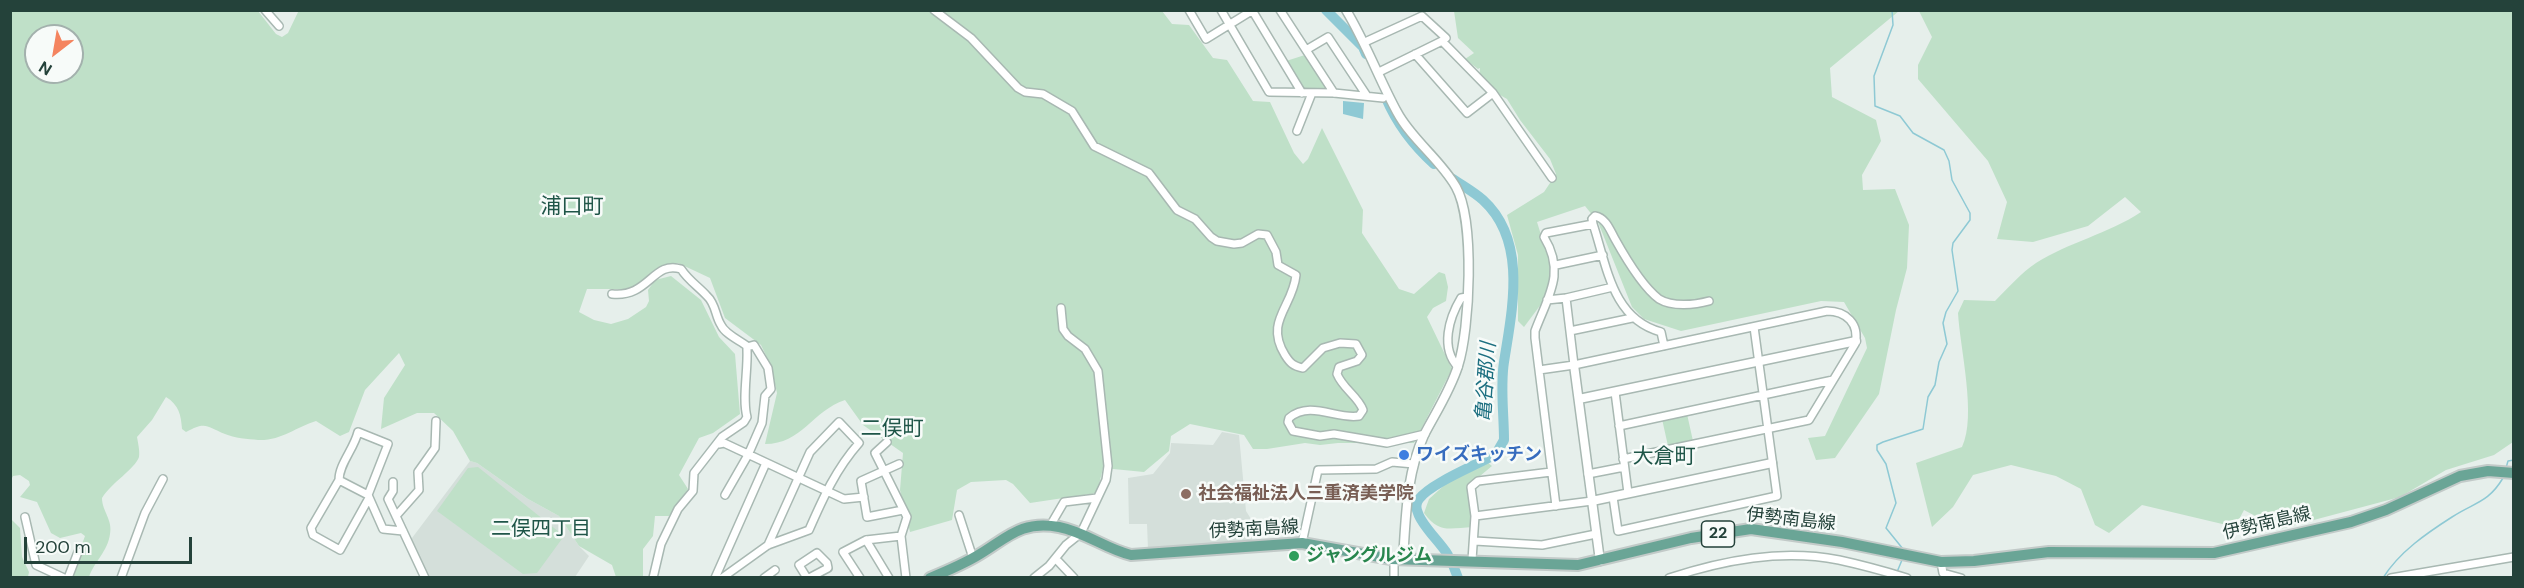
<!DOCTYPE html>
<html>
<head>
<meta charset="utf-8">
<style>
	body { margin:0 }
	#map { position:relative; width:2524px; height:588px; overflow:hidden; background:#e6efeb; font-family:"DM Sans",sans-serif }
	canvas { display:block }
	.frame { position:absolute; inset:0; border:12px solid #24423a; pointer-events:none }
	.north { position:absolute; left:24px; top:24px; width:60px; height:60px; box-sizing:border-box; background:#f7fbf9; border:2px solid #a3b1ad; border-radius:50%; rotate:211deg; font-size:16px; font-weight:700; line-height:24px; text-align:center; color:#24423a }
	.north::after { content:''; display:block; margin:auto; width:21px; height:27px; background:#f4845f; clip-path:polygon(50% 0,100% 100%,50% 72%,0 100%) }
	.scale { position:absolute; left:24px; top:537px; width:168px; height:27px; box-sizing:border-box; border:3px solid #24423a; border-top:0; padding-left:8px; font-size:18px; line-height:21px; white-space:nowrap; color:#24423a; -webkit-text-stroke:4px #f7fbf9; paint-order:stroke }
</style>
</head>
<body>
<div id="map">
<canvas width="2524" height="588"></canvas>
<div class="frame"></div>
<div class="north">N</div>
<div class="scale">200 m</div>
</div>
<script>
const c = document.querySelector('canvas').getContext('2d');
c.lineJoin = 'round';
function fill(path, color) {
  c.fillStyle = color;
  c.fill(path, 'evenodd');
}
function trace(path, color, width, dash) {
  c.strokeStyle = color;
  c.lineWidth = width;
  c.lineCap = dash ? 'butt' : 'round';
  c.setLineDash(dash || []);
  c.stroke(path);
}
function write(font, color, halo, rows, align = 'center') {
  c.font = font + ' "DM Sans","Noto Sans JP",sans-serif';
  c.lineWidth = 5;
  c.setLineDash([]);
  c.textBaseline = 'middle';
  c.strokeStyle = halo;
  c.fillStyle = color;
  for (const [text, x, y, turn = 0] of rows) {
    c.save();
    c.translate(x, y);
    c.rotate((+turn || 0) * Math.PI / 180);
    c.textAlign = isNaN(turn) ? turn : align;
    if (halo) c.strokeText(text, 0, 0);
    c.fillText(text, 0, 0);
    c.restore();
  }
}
const built = new Path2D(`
	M1222,432l17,3 7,76 5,8 1,24 -104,6 -1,-25h-18l-1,-46 25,-4 17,-21 1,-10 42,2z
	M470,461l7,2 51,36 31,17 20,30 10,10 -14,21h-146l-20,-35z`);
const green = new Path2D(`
	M299,10l863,1 10,13 17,1 24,33 14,2 26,41 17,1 24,51 9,11 5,-5 14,-31 41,82 -1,23 37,56 15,5 25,-22 6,2 3,13 -2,14 -13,7 -6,9 25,52 -38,74h-76l-18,2 -15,-2 -38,6h-14l-9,-14 -54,-11 -19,12 -2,15 -25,21 -41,-4 -6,25 -67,10 -17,-19 -7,-4 -35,2 -14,8 -5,30 -42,12 -10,-42 3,-37 -40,-28 -18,-25c-33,11 -43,44 -80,44l12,-51 -6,-27 -10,-21 -36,-27 -15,-40 -32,-15 -15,3 -29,21 -10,2h-37l-8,23 15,8 17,4 17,-5 18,-12 3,-6 -1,-11 7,-10 16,-4 30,24 18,37 16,17 5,60 -27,19 -14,5 -20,37 9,14 -19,27h-14l-2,20 -10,13v28h-27l-4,-12 -33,-19 -20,-30 -31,-17 -51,-36 -7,-2 -17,-30 -19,-18h-17l-36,16 3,-31 21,-33 -6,-12 -34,37 -16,42 -9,4 -24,-15c-20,6 -35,20 -58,19 -10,-1 -24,-2 -33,-6 -19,-8 -19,-13 -39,-2l-4,-3c-1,-14 -3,-24 -16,-32l-14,23 -15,17c1,6 3,14 2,20 -4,12 -28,26 -37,41 0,13 11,22 8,36 -2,17 -16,28 -21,43h-19l15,-41 -4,-3 -21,5 -9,-5 -14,-31 -17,-5 10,-12 -1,-4 -9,-6 -7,1 -2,4v-469h247l18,23 6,3 6,-4zM36,36h36v36h-36z
	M1454,11h445l-69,57 2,29 44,23 5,21 -19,34 1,15 32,-1 14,36 -2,43 -11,42 -17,84 -44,64 -19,2 -8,-22 17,-2 42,-88 -2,-10 -21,-36 -23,-1 -140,30 -37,-12 -12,-12 -34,-85 -13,-16 -48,16 15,48 -7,29 -21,28 -6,-6v-66l-11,-40 37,-23 12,-18 -6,-15 -30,-39 -13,-21 -28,-16 1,-15 -2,1 -13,-10 9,-6 -16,-15z
	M1919,11h594v431l-19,13 -48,15 -46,27 -120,32 -36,-19 -9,17 -93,-22 -33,28 -14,-8 -14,-36 -25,-13 -45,-11 -38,10 -20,32 -21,20 -16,-64 46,-16c15,-31 -2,-98 -4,-134l6,-13 31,1c13,-13 26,-28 41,-38 33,-21 72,-29 105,-51l-16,-15 -37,29 -55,16 -36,-3 10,-37 -19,-41 -70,-82v-14l14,-28z
	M1308,54l26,39h-32l-19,-31z
	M1687,414l6,27 -25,5 -6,-27z
	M1487,462l5,4 -24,20 5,41c-23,1 -34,7 -49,-14l5,-14 20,-18z
	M478,467l86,69 -27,37 -14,1 -86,-63 31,-43z
	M10,518l10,10 2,29 7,15 -1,5h-17z`);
const water = new Path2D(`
	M1343,101l21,2 -1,16 -20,-5z`);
const stream = new Path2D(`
	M1892,10l1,15 -19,51 1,30 25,10 13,17 31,17 5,11 3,19 18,33v7l-17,23 -1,7 6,41 -12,21 -3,11 4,21 -8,18 -4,23 -7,12 -5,32 -40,13 -6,3v5l9,14 10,39 -10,25 17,21
	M2506,468l2,-7 6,-1
	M1897,572l5,-12
	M2383,578c16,-26 44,-45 69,-61 23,-15 36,-14 51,-39`);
const river = new Path2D(`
	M1326,10l37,37 3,7
	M1386,98c11,26 27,47 48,66
	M1448,555c-8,-13 -26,-29 -30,-42 -2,-4 -2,-10 1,-14 12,-16 58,-34 77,-45l8,-14c0,-26 -4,-53 0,-78 8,-52 24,-121 -21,-162 -9,-8 -20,-14 -30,-21
	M1453,565l5,13`);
const minor = new Path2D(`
	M265,10l14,16
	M934,10l37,28 47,50 7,4 18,2 29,17 22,35 55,27 28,37 18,9 16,18 6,4 17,3 8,-1 16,-9 9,1 9,17 2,13 18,10c-3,32 -32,46 -11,80 5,8 8,11 18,13l20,-20 17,-5 16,1 6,11 -5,6 -18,6 -2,7c6,15 21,22 26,36l-4,6c-23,4 -48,-16 -70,2l-1,4 5,9 27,5 14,-2 53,9 38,-9
	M1189,10l17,29 47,-29
	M1221,10l48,82 65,1 49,5
	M1252,10l50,83
	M1280,10l54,83
	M1365,42l57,-26 24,22 -4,3
	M1306,50l22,-13 39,59
	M1415,54l52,59 26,-20
	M1379,72l63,-31 51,52 59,85
	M1297,131l15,-38
	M1593,224l-1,-5 3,-3c11,2 15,14 20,23 10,18 28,48 44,60 13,8 36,6 50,2
	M1556,265l47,-10
	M612,294c37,4 41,-34 69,-25 8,12 17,17 26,27 9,8 8,20 14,29 4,9 18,15 26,21v4c1,21 -5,49 0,67l-3,5 -22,15 -28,36 -1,18 -15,18 -17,35 -8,34
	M1547,300l19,-2
	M1570,331l62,-13
	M1574,365l-8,-67 47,-11
	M1458,367c-18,-19 -9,-49 3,-69l6,-1
	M1539,370l35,-5 253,-54c19,0 33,13 28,33l-46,76 -186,39
	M1615,392l13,101
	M1619,426l214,-46
	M887,442l-12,11 32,64 -6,19 5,42
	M719,444l5,-1 120,56 20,-2
	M899,464l-38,17 6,36 36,-7
	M1588,474l36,-7
	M339,480l-28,48 2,7 27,15 29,-52
	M393,482v9l-5,8 37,79
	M368,495l-29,-15c0,-16 15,-31 19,-48l30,12 -20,51 15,34 20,2
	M725,495l23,-40 14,-32 3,-27 6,-7 -3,-21 -14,-23 -7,2
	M1613,497l5,34 159,-35 -23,-169
	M1556,506l-21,-168v-7c13,-35 31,-58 9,-94l2,-4 47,-9c14,42 19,95 68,108l3,14
	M959,515l14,43
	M396,516l23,-26 -1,-18 17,-24 1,-27
	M1475,516l117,-15
	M25,517l11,48 28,13
	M1050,526l14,-24 33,-4
	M866,540l23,38
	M1475,541l67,4 54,-11
	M1302,543l16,-73 58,-1 16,-7 22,2
	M1056,559l18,19
	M1394,559v19
	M1472,560l3,-44 -4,-29 7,-6 73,-9
	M1941,562l2,11 18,5
	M68,578l10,-26
	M121,578l24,-65 18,-34
	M715,578l51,-115
	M722,578l46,-33 41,-15c14,-32 27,-61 50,-87l-20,-21 -29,30 -42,93
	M764,578l11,-8
	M807,578l-8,-13 18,-12 10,10 1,5 -19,10
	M860,578l-17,-26 23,-12 35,-4
	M1034,578l15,-12 17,-21 15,-12 25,-53 2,-14 -10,-95 -13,-22 -17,-13 -5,-7 -2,-21
	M1669,578c55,-18 112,-29 170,-18 23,5 45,11 68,18
	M2391,578l123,-21`);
const tertiary = new Path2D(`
	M1346,10c20,33 33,69 51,102 15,28 43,47 59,75 19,34 14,142 2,179 -8,25 -22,46 -34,69 -18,40 -18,82 -21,125
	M1574,365l26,196
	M1579,399l277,-58
	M1592,501l180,-38`);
const primary = new Path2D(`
	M930,578c17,-7 34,-14 50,-24 28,-17 42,-34 79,-27 26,5 47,22 72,28l171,-12 89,16 187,6 113,-27 60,-9 91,13 99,20 33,-1 75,-9 165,1 137,-31 35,-12 74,-34 28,-5 26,2`);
const markers = [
	[1404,455,6,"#3f7fe0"],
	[1186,494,6,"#8d6e63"],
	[1294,556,6,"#2e9e5b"]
];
const shields = [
	[1718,534,33]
];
const shieldNames = [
	["22",1718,534]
];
const shopNames = [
	["ワイズキッチン",1416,455]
];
const educationNames = [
	["社会福祉法人三重済美学院",1198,494]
];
const streetNames = [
	["伊勢南島線",1791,520,6],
	["伊勢南島線",2267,524,-13],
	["伊勢南島線",1254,530,-3]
];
const leisureNames = [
	["ジャングルジム",1306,556]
];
const waterNames = [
	["亀谷郡川",1487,382,-86]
];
const neighbourhoodNames = [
	["二俣四丁目",541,530]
];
const quarterNames = [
	["浦口町",572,207],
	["二俣町",892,429],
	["大倉町",1664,457]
];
fill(built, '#d4dfda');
fill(green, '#bfe0c8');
fill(water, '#8ec9d4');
trace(stream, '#8ec9d4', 1.5);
trace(river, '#8ec9d4', 10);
trace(minor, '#a8b8b2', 10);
trace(tertiary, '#a8b8b2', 11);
trace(primary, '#c2cac8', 14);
trace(minor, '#fff', 7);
trace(tertiary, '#fff', 8);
trace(primary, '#6aa596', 10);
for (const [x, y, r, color] of markers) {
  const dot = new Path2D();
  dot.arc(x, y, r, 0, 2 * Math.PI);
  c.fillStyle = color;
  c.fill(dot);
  trace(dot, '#f7fbf9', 2);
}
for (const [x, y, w] of shields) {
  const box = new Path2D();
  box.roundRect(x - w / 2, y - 13, w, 26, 4.5);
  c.fillStyle = '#f7fbf9';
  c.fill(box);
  trace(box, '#24423a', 1.5);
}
write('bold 16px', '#24423a', null, shieldNames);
write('bold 18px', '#366cbe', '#f7fbf9', shopNames, 'left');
write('bold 18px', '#785e54', '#f7fbf9', educationNames, 'left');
write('18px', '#24423a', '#f7fbf9', streetNames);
write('bold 18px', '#27864d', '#f7fbf9', leisureNames, 'left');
write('italic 20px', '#1c6f80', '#f7fbf9', waterNames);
write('20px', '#1f5548', '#f7fbf9', neighbourhoodNames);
write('21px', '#1f5548', '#f7fbf9', quarterNames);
</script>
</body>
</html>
